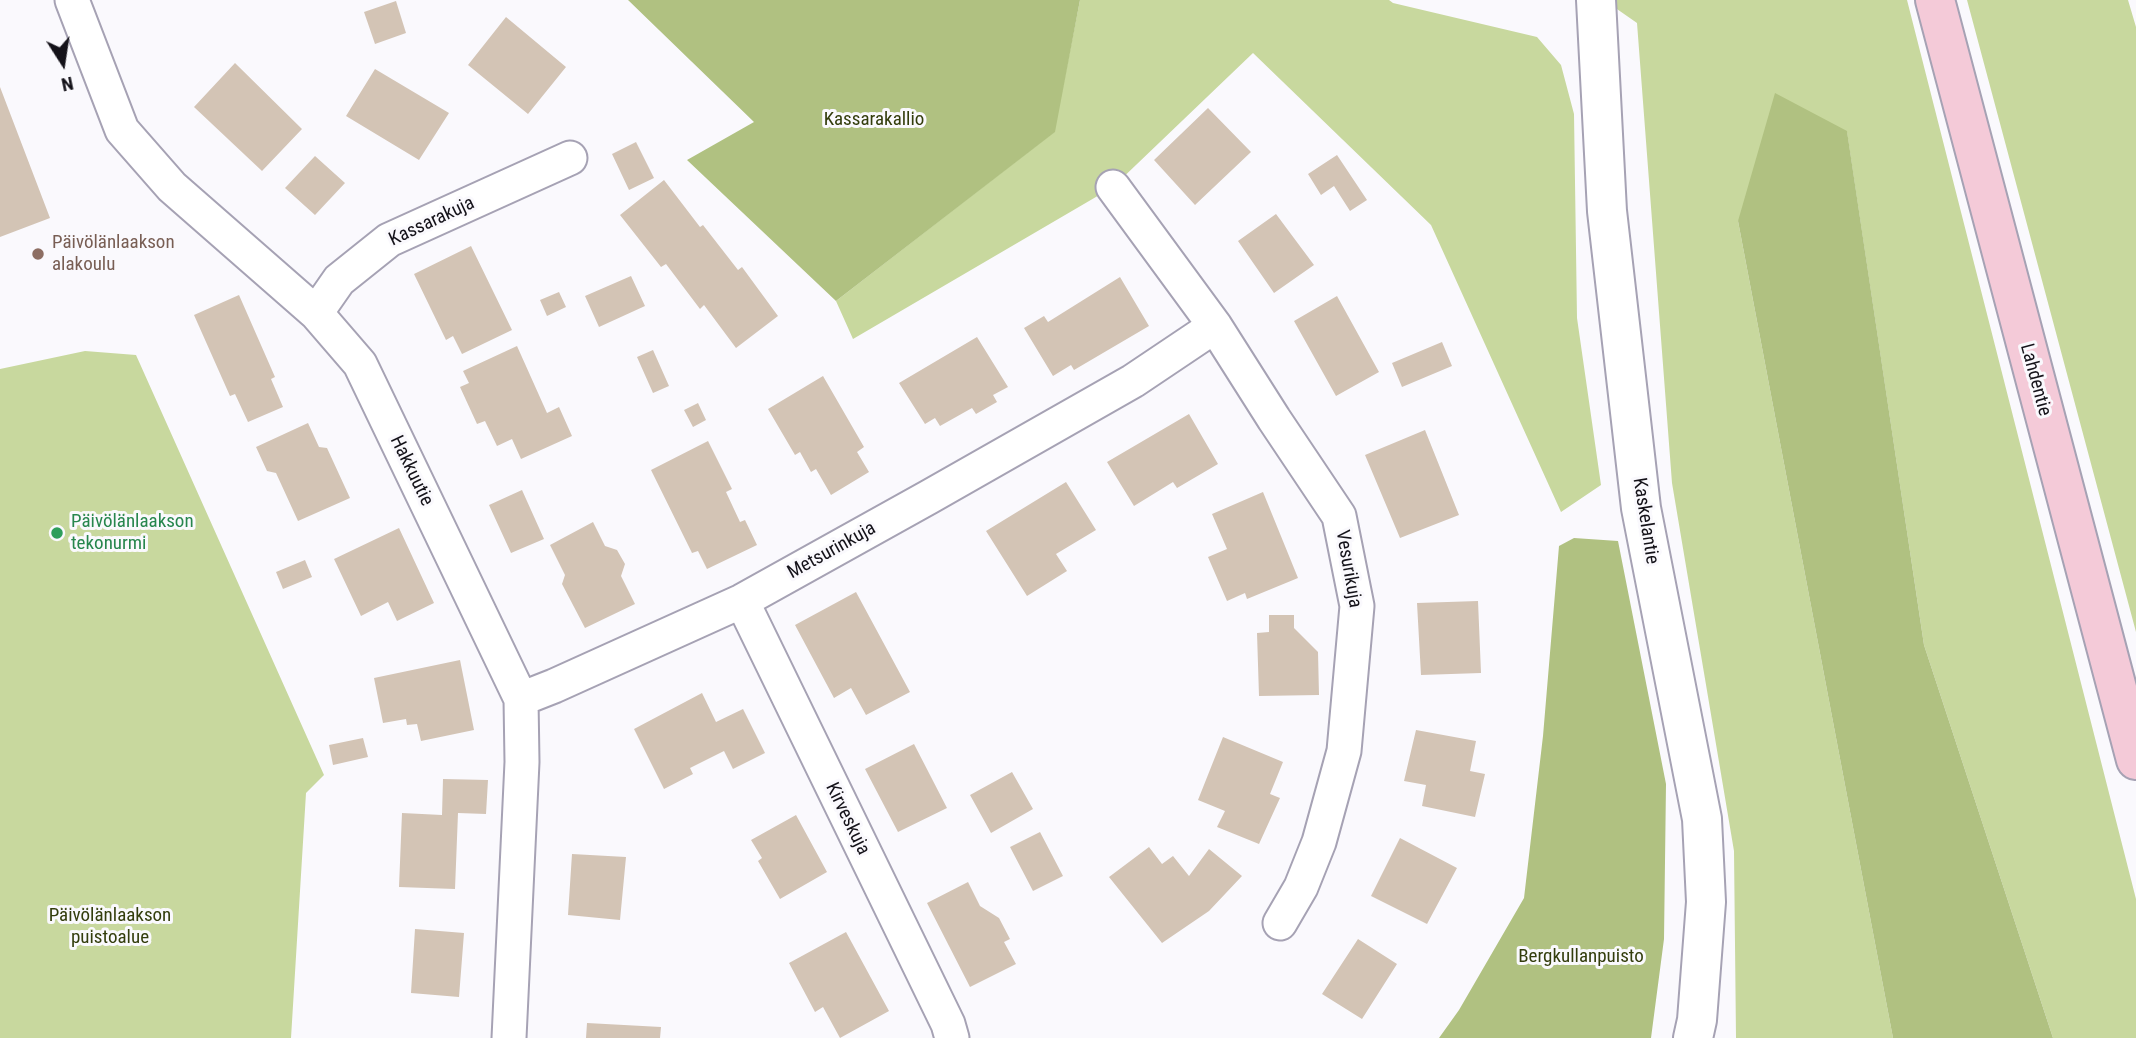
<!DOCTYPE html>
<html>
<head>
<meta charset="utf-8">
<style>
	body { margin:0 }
	#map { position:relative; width:2136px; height:1038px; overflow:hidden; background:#faf9fd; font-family:"Roboto Condensed",sans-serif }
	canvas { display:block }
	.north { position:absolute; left:28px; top:28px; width:70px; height:70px; -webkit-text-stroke:5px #faf9fd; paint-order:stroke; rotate:168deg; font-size:19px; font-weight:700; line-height:28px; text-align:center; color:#141219 }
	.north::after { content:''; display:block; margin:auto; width:24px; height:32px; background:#141219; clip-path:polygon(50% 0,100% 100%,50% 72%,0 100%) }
</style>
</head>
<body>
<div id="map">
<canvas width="2136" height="1038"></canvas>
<div class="north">N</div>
</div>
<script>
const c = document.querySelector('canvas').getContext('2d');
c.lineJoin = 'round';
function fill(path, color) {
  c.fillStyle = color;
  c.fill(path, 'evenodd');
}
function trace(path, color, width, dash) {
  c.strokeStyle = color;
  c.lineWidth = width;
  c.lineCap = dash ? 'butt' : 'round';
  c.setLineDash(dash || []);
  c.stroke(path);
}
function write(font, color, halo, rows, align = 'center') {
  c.font = font + ' "Roboto Condensed",sans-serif';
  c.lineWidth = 6;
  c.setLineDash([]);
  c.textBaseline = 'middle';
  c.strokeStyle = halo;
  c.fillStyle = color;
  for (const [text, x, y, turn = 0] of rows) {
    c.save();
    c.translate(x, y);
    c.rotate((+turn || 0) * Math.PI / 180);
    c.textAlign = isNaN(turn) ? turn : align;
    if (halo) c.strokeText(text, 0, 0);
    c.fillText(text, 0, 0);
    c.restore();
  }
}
const green = new Path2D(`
	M1080,0h309l4,3 144,34 24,28 13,49 3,204 24,167 -40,27 -130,-287 -178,-172 -140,134 -260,152 -17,-38 218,-169z
	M1604,0h303l229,899v139h-83l-129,-393 -77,-513 -109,89 155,817h-157l-2,-187 -62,-368 -35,-460z
	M1967,0h161l8,27v605z
	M85,351l51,4 188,420 -18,18 -15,245h-291v-669z`);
const forest = new Path2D(`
	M628,0h452l-25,132 -219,169 -149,-141 67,-38z
	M1775,93l72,38 77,514 129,393h-160l-155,-817z
	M1574,538l44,3 48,243 -2,155 -13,99h-212l20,-28 65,-112 19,-162 16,-190z`);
const building = new Path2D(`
	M396,1l10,32 -31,11 -11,-32z
	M506,17l60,50 -38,47 -60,-49z
	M235,63l67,66 -40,42 -68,-64z
	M375,69l74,44 -30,47 -73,-44z
	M0,87l50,131 -50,19z
	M1208,108l43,44 -56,53 -41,-45z
	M636,142l18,36 -25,12 -17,-36z
	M1337,155l30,45 -17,11 -16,-25 -13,9 -13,-21z
	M315,156l30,27 -30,32 -30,-27z
	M664,180l36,47 3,-2 35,45 4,-3 36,49 -42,32 -32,-43 -4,4 -34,-45 -5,3 -41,-52z
	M1276,214l38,51 -40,28 -36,-52z
	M471,246l41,84 -50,24 -9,-18 -7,4 -32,-66z
	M631,276l14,30 -46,21 -14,-31z
	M1120,277l29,49 -75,44 -3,-5 -18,11 -29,-48 20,-12 4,6z
	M559,292l7,15 -19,9 -7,-16z
	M239,295l36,82 -4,2 12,28 -35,15 -13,-28 -5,2 -36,-81z
	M1337,296l42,76 -43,24 -42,-75z
	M977,337l31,50 -15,8 4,7 -21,12 -4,-6 -32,18 -5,-8 -10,6 -26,-41z
	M1442,342l10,24 -50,21 -10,-24z
	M517,346l30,67 12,-6 13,29 -51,23 -9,-20 -15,7 -12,-25 -8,3 -17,-37 9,-4 -6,-12z
	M653,350l16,36 -16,7 -16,-36z
	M823,376l41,71 -7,5 12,20 -38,23 -15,-26 -5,3 -11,-20 -5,3 -27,-46z
	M698,403l8,17 -13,7 -9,-17z
	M1189,414l29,50 -41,24 -4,-6 -39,24 -27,-44z
	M308,423l11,24 8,1 23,50 -52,23 -22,-48 -9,-2 -11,-24z
	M1425,430l34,85 -59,23 -35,-83z
	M708,441l24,48 -6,3 14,30 5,-2 12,25 -50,24 -9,-18 -6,2 -41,-83z
	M1066,482l30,48 -40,24 11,17 -40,25 -41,-65z
	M522,490l22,49 -33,14 -22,-48z
	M1263,492l35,86 -51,21 -2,-6 -18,8 -19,-44 19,-8 -15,-35z
	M593,522l12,24 12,4 8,14 -4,12 14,28 -50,24 -23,-44 3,-9 -15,-30z
	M399,528l35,75 -37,18 -9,-19 -27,14 -27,-57z
	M305,560l7,17 -29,12 -7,-17z
	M856,592l54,100 -44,23 -15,-27 -17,10 -39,-73z
	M1478,601l3,72 -60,2 -4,-72z
	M1269,615h25v13l24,24 1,43 -60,1 -2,-63 12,-1z
	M460,660l14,70 -53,11 -4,-17 -10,1 -1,-6 -23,4 -9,-45z
	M702,693l14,29 27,-13 22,44 -32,16 -9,-18 -34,17 3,6 -29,15 -30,-60z
	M1416,730l60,11 -6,30 15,3 -10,43 -53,-11 4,-21 -22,-4z
	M1223,737l60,25 -13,32 10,4 -21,46 -42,-17 8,-16 -27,-11z
	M363,738l5,19 -35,8 -4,-20z
	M914,744l33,64 -49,24 -33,-63z
	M1012,772l21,37 -42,24 -21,-38z
	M443,779l45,1 -2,34 -28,-1 -3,76 -56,-2 3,-74 40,2z
	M796,815l31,57 -47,27 -22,-38 4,-3 -11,-18z
	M1040,832l23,44 -30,15 -23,-44z
	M1400,838l57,30 -30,56 -56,-28z
	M1149,847l13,17 11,-8 16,20 20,-27 33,27 -33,35 -47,32 -53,-66z
	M572,854l54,3 -6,63 -52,-5z
	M968,882l12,24 19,12 11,21 -6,3 12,22 -46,23 -43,-84z
	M415,929l49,4 -5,64 -48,-4z
	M846,932l43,79 -49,27 -17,-31 -8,5 -26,-49z
	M1358,939l39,25 -35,55 -40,-25z
	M587,1023l74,4 -1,11h-74z`);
const minor = new Path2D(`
	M72,0l50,130 50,57 144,126 44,51 161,335 1,63 -13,276
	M1113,187l102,139 59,93 65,97 18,90 -13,145 -25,91 -18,45 -21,36
	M316,313l23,-33 50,-40 181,-82
	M742,601l206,423 4,14
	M521,699l33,-13 188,-85 187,-104 204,-116 82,-55`);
const tertiary = new Path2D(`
	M1596,0l11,211 34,297 61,311 4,83 -9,118 -4,18`);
const secondary = new Path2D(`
	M1935,0l201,760`);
const markers = [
	[38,254,7,"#8d6e63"],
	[57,533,7,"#2e9e5b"]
];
const parkNames = [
	["Kassarakallio",874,120],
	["Päivölänlaakson",110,916],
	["puistoalue",110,938],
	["Bergkullanpuisto",1581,957]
];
const streetNames = [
	["Kassarakuja",432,222,-25],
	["Lahdentie",2035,380,75],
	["Hakkuutie",411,471,64],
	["Kaskelantie",1645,521,81],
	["Metsurinkuja",832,551,-29],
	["Vesurikuja",1348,569,80],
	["Kirveskuja",847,819,64]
];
const educationNames = [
	["Päivölänlaakson",52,243],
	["alakoulu",52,265]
];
const leisureNames = [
	["Päivölänlaakson",71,522],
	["tekonurmi",71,544]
];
fill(green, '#c8d89e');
fill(forest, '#b0c181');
fill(building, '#d3c4b5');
trace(minor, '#a6a2b4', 37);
trace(tertiary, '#a6a2b4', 42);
trace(secondary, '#a6a2b4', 42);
trace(minor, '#fff', 33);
trace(tertiary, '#fff', 38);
trace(secondary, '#f4cad8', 38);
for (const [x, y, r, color] of markers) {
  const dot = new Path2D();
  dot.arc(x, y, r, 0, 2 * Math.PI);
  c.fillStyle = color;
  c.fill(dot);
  trace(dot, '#faf9fd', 2.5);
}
write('19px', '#333d0c', '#faf9fd', parkNames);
write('19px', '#141219', '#faf9fd', streetNames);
write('19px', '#785e54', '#faf9fd', educationNames, 'left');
write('19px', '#27864d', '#faf9fd', leisureNames, 'left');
</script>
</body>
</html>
